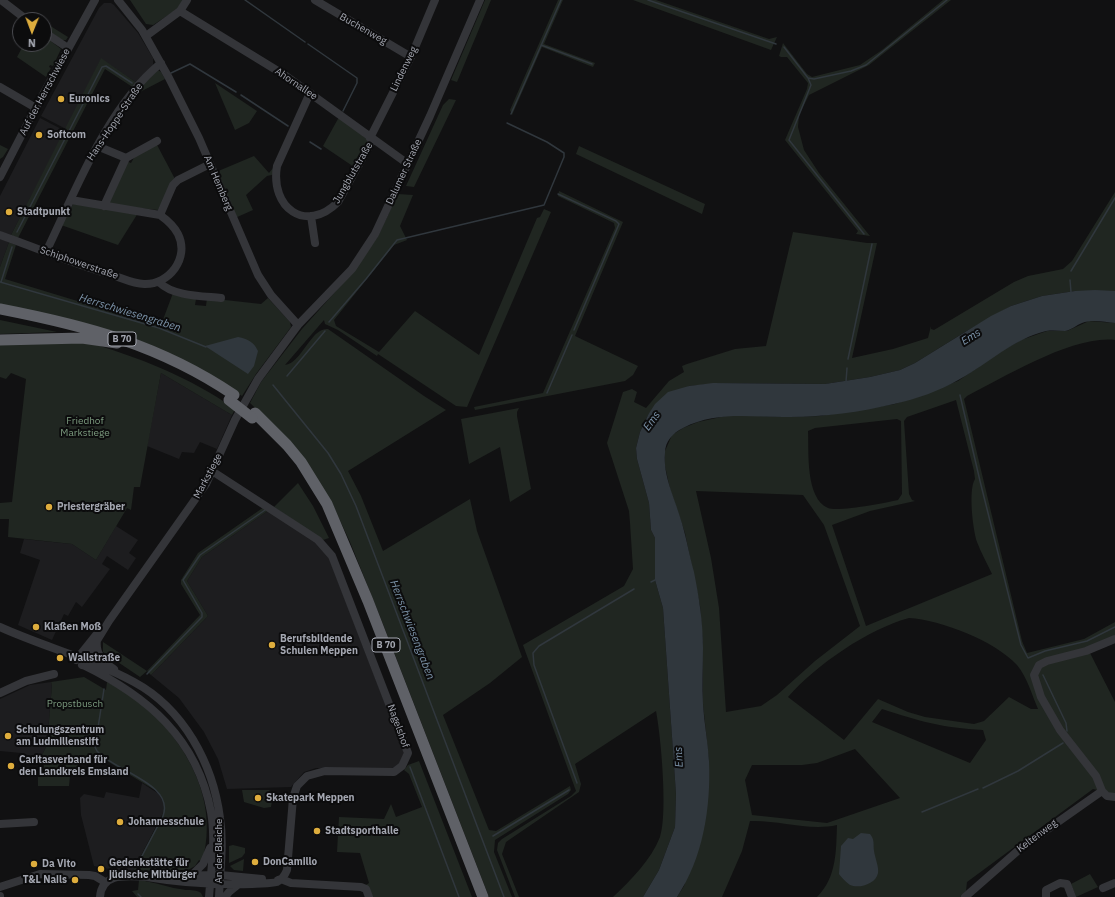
<!DOCTYPE html>
<html>
<head>
<meta charset="utf-8">
<style>
	body { margin:0 }
	#map { position:relative; width:1115px; height:897px; overflow:hidden; background:#111112; font-family:"IBM Plex Sans",sans-serif }
	canvas { display:block }
	.north { position:absolute; left:12px; top:12px; width:40px; height:40px; box-sizing:border-box; background:#0c0c0d; border:1px solid #494a4f; border-radius:50%; rotate:181deg; font-size:11px; font-weight:700; line-height:16px; text-align:center; color:#a4a7b1 }
	.north::after { content:''; display:block; margin:auto; width:14px; height:18px; background:#dead3d; clip-path:polygon(50% 0,100% 100%,50% 72%,0 100%) }
</style>
</head>
<body>
<div id="map">
<canvas width="1115" height="897"></canvas>
<div class="north">N</div>
</div>
<script>
const c = document.querySelector('canvas').getContext('2d');
c.lineJoin = 'round';
function fill(path, color) {
  c.fillStyle = color;
  c.fill(path, 'evenodd');
}
function trace(path, color, width, dash) {
  c.strokeStyle = color;
  c.lineWidth = width;
  c.lineCap = dash ? 'butt' : 'round';
  c.setLineDash(dash || []);
  c.stroke(path);
}
function write(font, color, halo, rows, align = 'center') {
  c.font = font + ' "IBM Plex Sans",sans-serif';
  c.lineWidth = 4;
  c.setLineDash([]);
  c.textBaseline = 'middle';
  c.strokeStyle = halo;
  c.fillStyle = color;
  for (const [text, x, y, turn = 0] of rows) {
    c.save();
    c.translate(x, y);
    c.rotate((+turn || 0) * Math.PI / 180);
    c.textAlign = isNaN(turn) ? turn : align;
    if (halo) c.strokeText(text, 0, 0);
    c.fillText(text, 0, 0);
    c.restore();
  }
}
const built = new Path2D(`
	M104,3h7l3,2 24,28 15,25v7l-16,18 -36,-24 -35,70 -25,-13 58,-108z
	M40,118l25,13 -54,104 -11,-4v-35z
	M0,239l9,3 -9,25z
	M161,373l71,42 -15,34 -17,-7 -6,11 -12,-1 -3,7 -32,-13z
	M269,510l49,32 11,16 75,195 -5,11 -8,5 -75,-1 -12,4 -13,15 -64,2 -9,-30 -14,-27 -25,-34 -28,-23 57,-59 -21,-35 15,-24z
	M116,526l22,14 -9,13 7,5 -8,12 -21,-14 -5,8 8,5 -28,38 -6,-5 -8,14 -4,-2 -12,26 -34,-15 22,-65 -20,-7 4,-14 48,5 24,16z
	M51,682l1,3 -5,60 -7,14 -19,-6 -21,-2v-52l30,-14z
	M142,783l17,11 4,8 1,9 -31,60h-13l-26,-5 -13,-51 -1,-17 4,-4 20,4 2,-6 33,6z`);
const green = new Path2D(`
	M130,0h54l-8,10 -23,15 -7,-1z
	M485,0h6l-34,82 -6,-2z
	M558,0h5l-19,44 51,19 -2,4 -51,-20 -30,68 -2,-5z
	M633,0h23l113,39 8,-2 -6,13z
	M943,0h8l-82,65 -60,30 -10,20 -1,12 6,23 15,23 51,63 -14,-2 2,-3 -73,-91 22,-51 1,-6 -21,-26h-6l-2,-1 4,-13 24,31 5,3 48,-12 22,-15z
	M44,22l24,15 -2,3h-4l-18,-12z
	M44,36l17,13 -8,17 -3,-1 -1,2 2,1 -5,9 -29,-20 7,-13h20z
	M101,58l36,25 -3,5 -29,-19 -87,169 -7,-3z
	M158,70l3,2 4,7 -25,13 -3,-2z
	M215,83l42,28 -8,12 -14,7z
	M449,99l7,1 -42,87 -8,-1 37,-81z
	M339,117l32,25 -14,27 -34,-23z
	M156,143l19,36 -17,31 -47,-5 -3,-5 18,-39 5,2 5,-9z
	M0,145l8,4 -5,8 -3,2z
	M579,146l126,58 -3,10 -126,-60z
	M254,156l15,17 11,-14 -4,15 -9,2 -21,19 7,15 -18,8 -19,-46z
	M559,191l64,31 -48,114 63,30 -5,9 -8,6 -150,29 -1,-3 69,-14 72,-165 -1,-5 -56,-27z
	M1115,192v99h-40l-33,5 -31,10 -46,26 -50,31 -15,7 -30,7 -45,7 -100,-1 -36,3 -41,29 -8,17 -4,16 1,11 12,44 2,27 4,8v42l8,28 13,186 -1,33 -16,43 -16,27h-30c18,-17 38,-37 47,-60 8,-23 1,-100 -4,-126l-81,53 6,20 -2,8 -73,50 -4,12 17,43h-4l-18,-47 1,-7 4,-4 69,-43 5,-5 -53,-146 101,-59 9,-17 -3,-46 -1,-12 -22,-68 16,-51 9,-3 5,3 -3,10 12,6 23,-27 15,-9 -2,-6 5,-2 48,-15 31,-3 27,-114 74,11h10l-25,115 41,-9 35,-11 3,-12v3l3,1 80,-48 14,-6 35,-7 9,-8z
	M398,194l15,1 -13,31 7,14 -13,5 -60,75 2,6 43,26 36,-41 64,44 58,-137 3,-1 4,-8 7,3 -84,195 -11,-1 -78,-52 -1,2 -39,-26 -13,-6 -1,-4 -39,45c17,-2 26,-38 43,-36l96,67 22,14 -98,61 13,25 22,55 87,-52 7,32 45,126 -32,26 -47,32 46,115 7,1 74,-45 1,4 -3,4 -73,46 -1,12 18,45h-23l-106,-273 -33,-82 -18,-39 -52,-71 -30,-29 11,-21 41,-53 51,-57 25,-36z
	M73,204l65,9 -20,32 -57,-20z
	M9,242l7,3 -11,34 92,28 33,7 31,11 12,-32 23,6 -1,6 11,1 1,-8 54,6 7,-6 22,24 1,5 -35,47 -14,22 -33,-22 -209,-69v-38z
	M0,320l57,12 -57,2z
	M1089,321l26,2v17c-42,-5 -110,37 -148,56l-3,3 58,242 5,12 57,-14 31,-17v21l-25,10 25,49v92l-22,-5 -126,93 -1,9 -5,6h-144c20,-20 19,-46 20,-72 -27,6 -55,-4 -83,-4h-4l-8,30 -20,46h-45l7,-11 22,-77 3,-48 -6,-57v-59l-3,-39 -15,-73 -15,-44 -5,-23v-15l7,-16 11,-7 15,-6 32,-7 57,2 33,-1 75,-12 63,-23 45,-31 18,-10 26,-9h20zM956,400l18,71 1,8c-7,11 -2,51 2,63 4,11 10,21 15,32l-126,52 -34,-101 38,-14 45,-10 -3,-1 -3,-6 -5,-73 3,-4zM897,419l4,2 1,73 -4,6c-13,3 -60,12 -70,8 -23,-10 -19,-57 -20,-77l7,-3zM696,491l107,4 21,30 36,101 -45,35 -38,34 -16,11 -35,6 -7,-104 -8,-50zM909,618c32,2 86,23 108,47 10,12 15,30 21,44h-7l-22,-12 -25,24 -10,3 -49,-7 -17,-5 -30,-13 -34,41 -56,-43c28,-32 80,-68 121,-79zM882,709c37,12 61,19 101,21l3,10 -16,23 -98,-41zM855,749l45,49 -73,25 -75,-8 -7,-35 7,-15h50l15,-2z
	M84,341c54,16 106,36 151,68l-3,6 -71,-42 -21,114h-6l-3,23 -4,-2 -31,52 -24,-16 -64,-7 1,-18h-9v-16l12,-1 14,-123 -15,-6 -5,6 -6,-2v-34z
	M519,408l-2,4v4l14,73 -21,13 -10,-55 -31,17 -8,-45z
	M298,483l15,23 16,32 -6,2 -49,-33z
	M264,507l5,3 -67,47 -15,24 21,35 -57,59 -4,-4 -7,6 -37,-25v-10l44,29 53,-56 -19,-31v-4l17,-27z
	M84,677l22,13 1,-8c18,9 38,22 53,37 5,5 10,13 14,19 27,36 41,79 28,124l-3,-2 -4,6 -7,4 -55,1 29,-55c3,-9 2,-16 -4,-24l-64,-39 -2,8 -13,-1 -1,16h-8l-1,10h-31v-9l6,-1v-17h-4l7,-14 5,-60 -1,-3z
	M419,761l53,136h-99l-7,-12 3,-2 -9,-30 -23,-1 2,-35 45,2 7,-15 5,13 26,-10 -13,-33 -5,-4 4,-5z
	M242,790h27l4,4 -2,13 -7,1 -20,-6z
	M233,845l12,3v5l-3,4 -13,6v-17z
	M244,859l-1,12 -9,-1 -4,-4z
	M1090,874l8,13 -22,10 -5,-13z
	M139,880c16,2 30,8 47,10 5,0 11,0 15,3l2,4h-66l-5,-6 6,-1z`);
const water = new Path2D(`
	M1095,290l20,1v32c-10,-1 -23,-4 -33,0 -6,2 -10,7 -17,8 -6,0 -12,-1 -19,0 -33,8 -57,32 -86,48 -20,12 -44,20 -66,25 -34,8 -69,13 -104,13 -37,1 -72,-7 -107,11 -10,5 -18,13 -18,25 -2,23 9,43 15,64 6,18 9,37 14,55 5,25 9,50 9,76 0,18 -1,38 0,56 1,19 5,38 6,57 2,47 -6,97 -32,136h-34l16,-27 16,-43 1,-33 -13,-186 -8,-28v-42l-4,-8 -2,-27 -12,-44 -1,-11 4,-16 8,-17 7,-11 13,-12 21,-6 24,-3 112,1 45,-7 30,-7 15,-7 76,-47 20,-10 31,-10 33,-5z
	M238,337c10,2 16,5 20,14l-4,15 -6,8 -43,-28z
	M861,833l9,1c5,6 3,10 4,17 1,7 5,16 4,22 -2,11 -19,16 -28,12 -4,-3 -9,-8 -11,-11l2,-28 7,-8 5,1z`);
const stream = new Path2D(`
	M245,0l60,42
	M648,0l128,44
	M308,44l49,34v5l-14,28
	M541,45l51,19
	M784,47l24,31 3,7 -22,55 75,94
	M171,73l19,-9 46,28
	M808,78l6,1 37,-8 15,-6 81,-65
	M241,95l47,31
	M511,114l50,-114
	M310,142l11,7
	M558,194l58,27 3,3 -45,106
	M17,232l85,-165 4,-1 26,17
	M1071,271l44,-73
	M1070,280l1,12
	M0,282l159,46 47,19
	M1,282l11,-35
	M329,322l37,-43 31,-39 147,-35 20,-48v-4l-17,-11 -40,-19
	M848,359l24,-115
	M287,376l38,-45
	M846,382l1,-14
	M273,385l55,68 13,21 15,32 148,391
	M547,393l25,-58
	M960,395l20,86 41,164 7,13 17,-7 42,-10 28,-14
	M651,582l4,-2
	M147,674l55,-57v-4l-19,-33 17,-25 65,-45
	M1043,675l23,48 1,8
	M104,689l-9,58 2,4c17,20 78,33 66,65l-21,40
	M410,767l49,130
	M577,783l-43,-118 -1,-12 6,-7 95,-57
	M983,788l35,-17 45,-28
	M922,812l56,-23
	M493,836l76,-46
	M138,894l3,3`);
const minor = new Path2D(`
	M1,0l26,20
	M118,0l24,30 27,48 30,60 59,137 13,20 27,30
	M315,0l96,57
	M180,11l106,65 122,88
	M44,32l24,16
	M146,36l34,-25 7,-11
	M0,87l36,21
	M310,93l-33,73c-7,42 29,68 61,36l35,-63
	M370,138l41,-81 24,-57
	M97,146l29,12
	M0,177l34,-66 61,-111
	M104,206l22,-48 31,-17
	M160,215l13,-30 5,-5 32,-16
	M311,216l4,27
	M0,235c37,13 74,29 112,40 10,3 21,9 32,9 25,1 46,-26 34,-50 -4,-8 -11,-14 -18,-19l-89,-15
	M46,252c30,-62 61,-145 115,-189
	M160,283c13,13 42,13 61,15
	M0,627c44,20 92,32 134,55 50,27 79,82 86,136 4,26 0,53 -1,79
	M1115,639l-29,12 -39,10 -8,4 -5,10 7,22 19,33 36,46 6,15 5,5 8,1
	M97,640c-2,14 6,22 17,29
	M76,660l20,-25
	M82,665l27,-44 97,-137 29,-64 23,-41 40,-54 54,-56 23,-35 55,-118 50,-116
	M83,665c64,31 114,73 128,147 5,28 0,58 -2,85
	M0,693l26,-12 28,-7
	M0,824l34,-2
	M192,875l11,-11 7,-16
	M166,876l54,-1 42,4
	M147,877c35,6 70,8 105,7 8,-1 18,0 25,-2 6,-3 8,-7 10,-12l6,-72 4,-12 10,-10 18,-5 69,1 8,-6 6,-13 -76,-197 -14,-16 -106,-69
	M278,880l3,-1 10,4 70,4 5,2 3,8
	M0,887l40,-13 49,1 6,1 10,6
	M1103,888l12,-5
	M0,896v1
	M100,897c2,-27 31,-20 51,-20
	M225,897l4,-5 10,-8
	M965,897l56,-49 81,-57
	M1046,897v-7l14,-7 7,1 5,13`);
const highway = new Path2D(`
	M0,309c87,17 160,36 234,86
	M0,340l82,-2 35,5
	M255,413l32,32 14,17 26,42 41,97 115,296`);
const highwayBridge = new Path2D(`
	M229,400l23,18`);
const markers = [
	[61,99,4,"#dead3d"],
	[39,135,4,"#dead3d"],
	[9,212,4,"#dead3d"],
	[49,507,4,"#dead3d"],
	[36,627,4,"#dead3d"],
	[272,645,4,"#dead3d"],
	[60,658,4,"#dead3d"],
	[8,736,4,"#dead3d"],
	[11,766,4,"#dead3d"],
	[258,798,4,"#dead3d"],
	[120,822,4,"#dead3d"],
	[317,831,4,"#dead3d"],
	[255,862,4,"#dead3d"],
	[34,864,4,"#dead3d"],
	[101,869,4,"#dead3d"],
	[75,880,4,"#dead3d"]
];
const shields = [
	[122,339,28],
	[386,645,28]
];
const shieldNames = [
	["B 70",122,339],
	["B 70",386,645]
];
const streetNames = [
	["Buchenweg",363,29,30],
	["Lindenweg",404,69,-64],
	["Ahornallee",296,84,34],
	["Auf der Herrschwiese",45,92,-62],
	["Hans-Hoppe-Straße",115,122,-56],
	["Dalumer Straße",404,172,-65],
	["Jungblutstraße",353,173,-60],
	["Am Hemberg",218,183,67],
	["Schiphowerstraße",79,263,19],
	["Markstiege",208,476,-62],
	["Nagelshof",398,726,70],
	["Keltenweg",1037,836,-37],
	["An der Bleiche",219,851,-90]
];
const poiNames = [
	["Euronics",69,99],
	["Softcom",47,135],
	["Stadtpunkt",17,212],
	["Priestergräber",57,507],
	["Klaßen Moß",44,627],
	["Berufsbildende",280,639],
	["Schulen Meppen",280,651],
	["Wallstraße",68,658],
	["Schulungszentrum",16,730],
	["am Ludmillenstift",16,742],
	["Caritasverband für",19,760],
	["den Landkreis Emsland",19,772],
	["Skatepark Meppen",266,798],
	["Johannesschule",128,822],
	["Stadtsporthalle",325,831],
	["DonCamillo",263,862],
	["Gedenkstätte für",109,863],
	["jüdische Mitbürger",109,875],
	["Da Vito",42,864],
	["T&L Nails",67,880,"right"]
];
const parkNames = [
	["Friedhof",85,421],
	["Markstiege",85,433],
	["Propstbusch",75,704]
];
const waterNames = [
	["Herrschwiesengraben",130,313,17],
	["Ems",971,337,-32],
	["Ems",652,421,-54],
	["Herrschwiesengraben",412,630,69],
	["Ems",679,757,-93]
];
fill(built, '#1d1d1f');
fill(green, '#202621');
fill(water, '#30373d');
trace(stream, '#30373d', 1.5);
trace(minor, '#343539', 8);
trace(highway, '#5f6167', 11);
trace(highwayBridge, '#5f6167', 11);
for (const [x, y, r, color] of markers) {
  const dot = new Path2D();
  dot.arc(x, y, r, 0, 2 * Math.PI);
  c.fillStyle = color;
  c.fill(dot);
  trace(dot, '#0c0c0d', 1.5);
}
for (const [x, y, w] of shields) {
  const box = new Path2D();
  box.roundRect(x - w / 2, y - 7, w, 14, 3);
  c.fillStyle = '#0c0c0d';
  c.fill(box);
  trace(box, '#a4a7b1', 1);
}
write('bold 9px', '#a4a7b1', null, shieldNames);
write('10px', '#a4a7b1', '#0c0c0d', streetNames);
write('bold 10px', '#a4a7b1', '#0c0c0d', poiNames, 'left');
write('10px', '#7c9b7f', '#0c0c0d', parkNames);
write('italic 11px', '#7d94aa', '#0c0c0d', waterNames);
</script>
</body>
</html>
